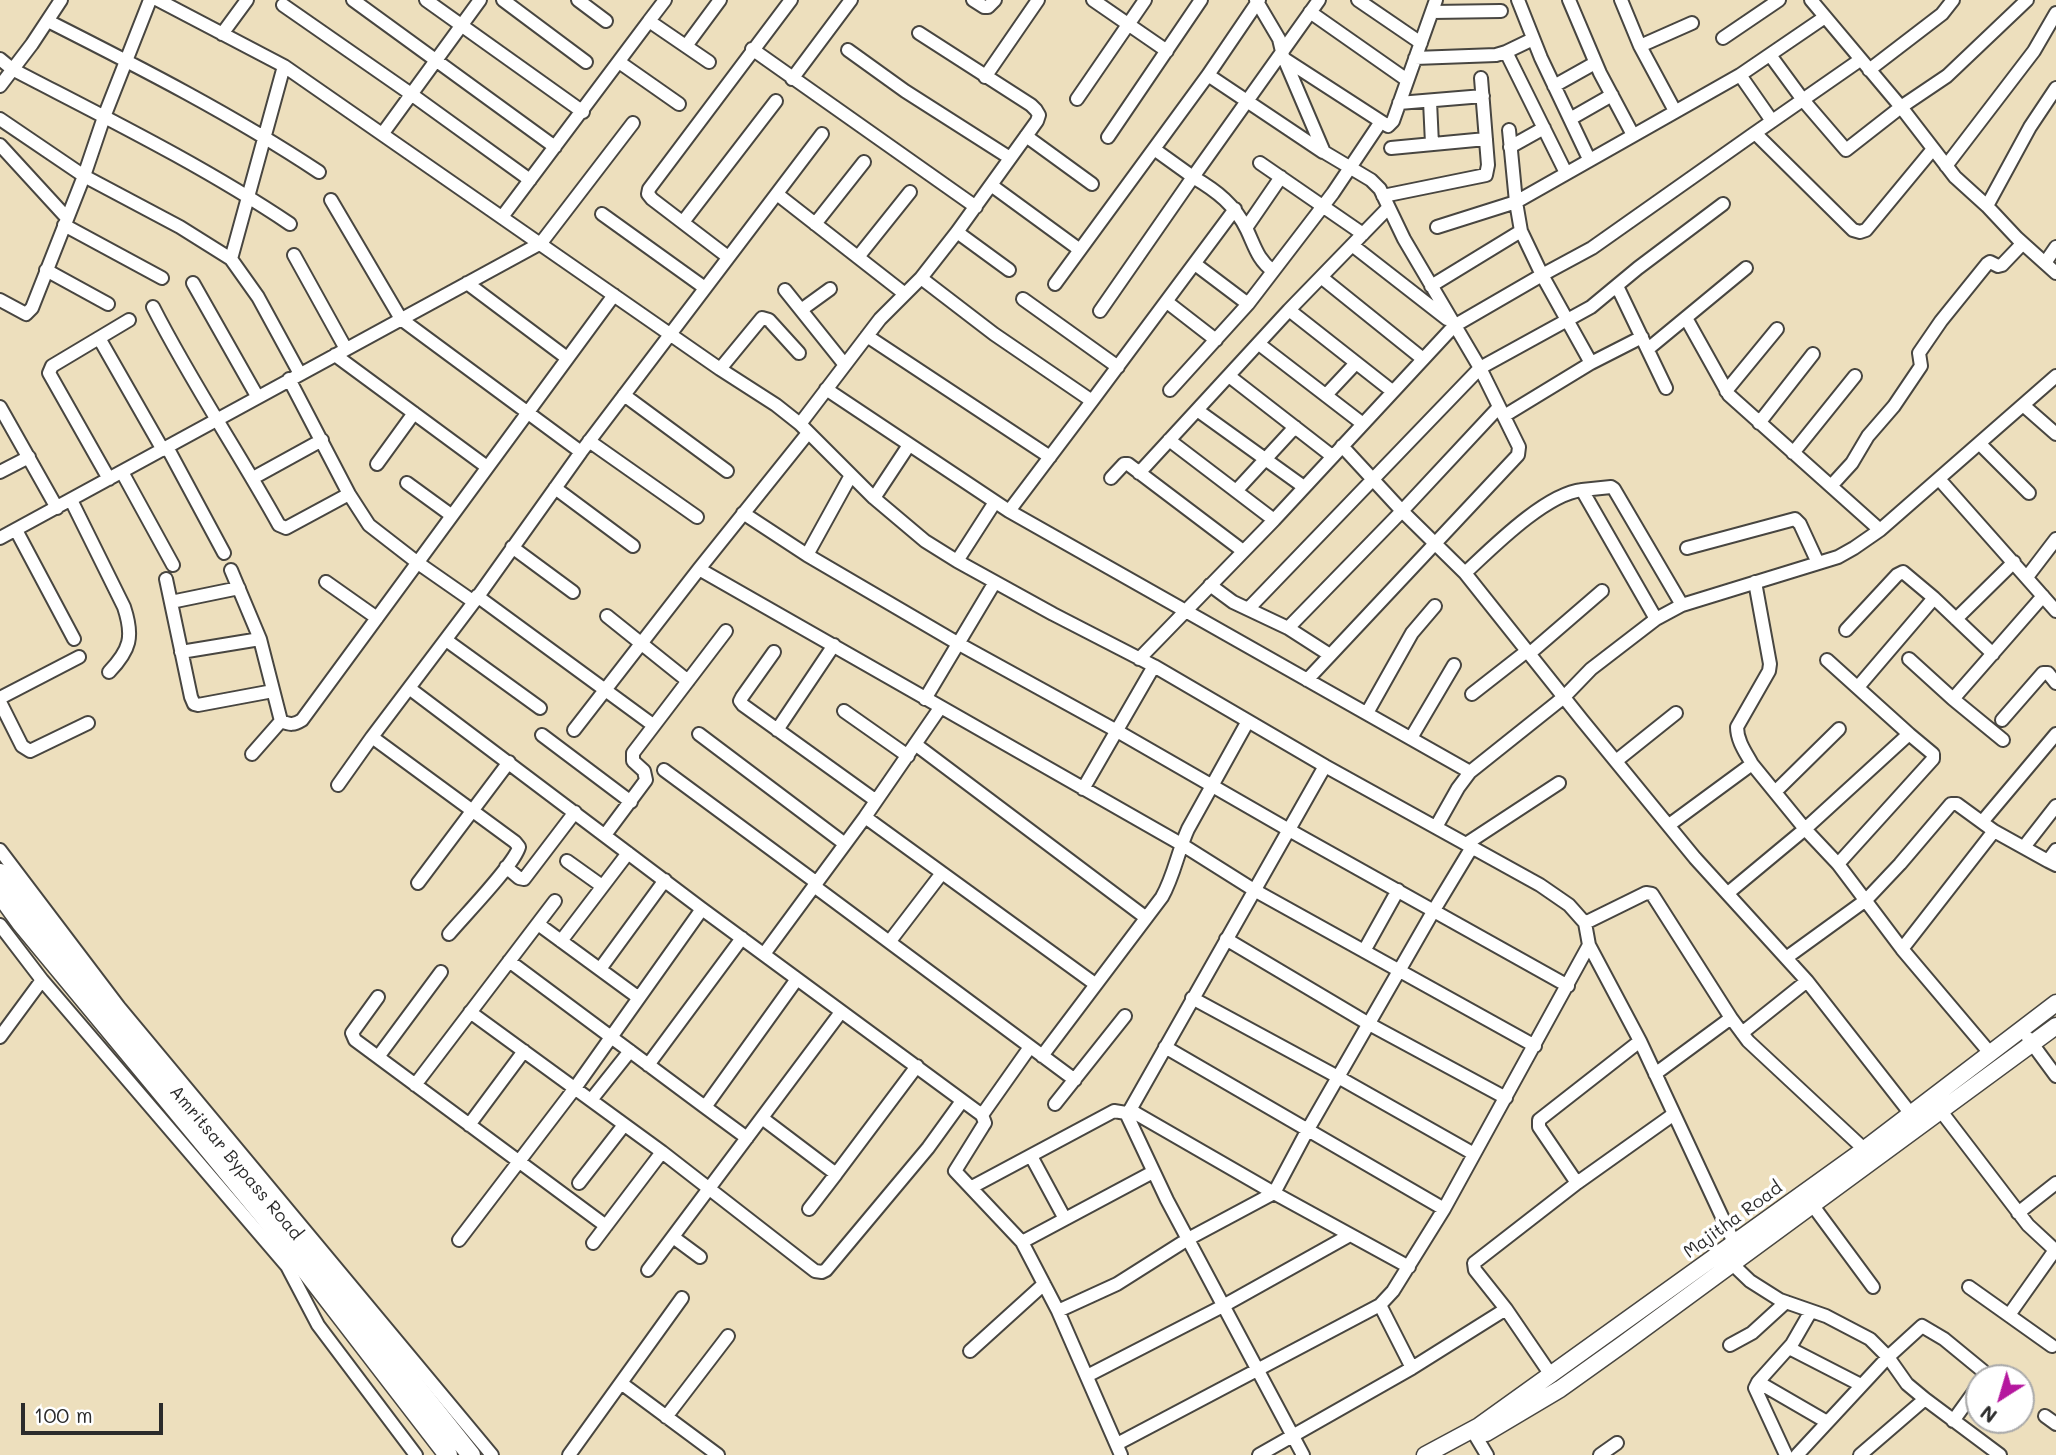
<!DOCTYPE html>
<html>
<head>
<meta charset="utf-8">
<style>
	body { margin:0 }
	#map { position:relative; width:2056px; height:1455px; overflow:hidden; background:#eddfbd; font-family:Mali,sans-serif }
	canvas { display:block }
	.north { position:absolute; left:1965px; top:1364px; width:70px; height:70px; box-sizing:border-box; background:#fff; border:2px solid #aaa; border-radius:50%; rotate:217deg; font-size:19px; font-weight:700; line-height:28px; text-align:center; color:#2b2b2b }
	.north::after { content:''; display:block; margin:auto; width:24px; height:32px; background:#b5179e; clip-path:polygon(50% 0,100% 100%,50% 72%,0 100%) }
	.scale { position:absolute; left:21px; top:1403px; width:142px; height:32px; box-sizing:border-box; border:4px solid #2b2b2b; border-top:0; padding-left:9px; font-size:21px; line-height:24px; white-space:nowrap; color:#2b2b2b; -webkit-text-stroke:5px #fff; paint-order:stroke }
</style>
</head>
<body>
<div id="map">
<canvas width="2056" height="1455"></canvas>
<div class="north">N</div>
<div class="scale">100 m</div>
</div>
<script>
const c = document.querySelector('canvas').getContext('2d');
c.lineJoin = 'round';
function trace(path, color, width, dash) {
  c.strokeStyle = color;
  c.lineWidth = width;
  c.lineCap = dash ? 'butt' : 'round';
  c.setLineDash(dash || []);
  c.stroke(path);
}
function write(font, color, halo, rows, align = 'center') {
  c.font = font + ' Mali,sans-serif';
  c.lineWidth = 7;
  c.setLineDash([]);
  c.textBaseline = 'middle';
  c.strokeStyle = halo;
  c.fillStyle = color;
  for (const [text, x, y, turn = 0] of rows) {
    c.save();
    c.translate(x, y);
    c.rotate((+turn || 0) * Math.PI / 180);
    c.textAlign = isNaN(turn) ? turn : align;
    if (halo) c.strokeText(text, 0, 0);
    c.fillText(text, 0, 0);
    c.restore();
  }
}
const minor = new Path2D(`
	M158,0l126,66 436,303 56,36 24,19 74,74 51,43 32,20 96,53 101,52 171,100 215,119 29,20 16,18 4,22 51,96 97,208
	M353,0l202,147
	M426,0l157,112
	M503,0l83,62
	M578,0l28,21
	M973,0l11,7h4l7,-7
	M1093,0l74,51
	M1256,0l23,39 4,17 41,96 47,28 9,9 24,50 76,129 39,79 -1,8 -211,225
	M1358,0l63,43
	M1518,0l23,58 48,101
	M1569,0l31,73 33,62
	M1621,0l19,46 35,65
	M1811,0l90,107 54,70 32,29 30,32 39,35
	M283,5l128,89 119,86
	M1310,12l97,68
	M1432,12l69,-1
	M48,21c93,47 185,94 271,151
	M649,21l16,-21
	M222,34l25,-34
	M1723,38l56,-38
	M686,46l34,-46
	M1640,46l52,-23
	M752,49l224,158
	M848,50l57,41 105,67
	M1506,52l60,121
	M1770,55l33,45 43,50 55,-43 46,-31 80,-76
	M1415,58l81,-3 10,-3 27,-13
	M0,59l12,10c94,49 190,96 278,155
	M1286,60l102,66 5,-5 43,-121
	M619,62l60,42
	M1869,70l73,-56 11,-14
	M1208,75l115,77
	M1740,75l32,46
	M985,77l53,-77
	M792,79l59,-79
	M0,86l32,-42 29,-44
	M1554,86l41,-23
	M1077,99l68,-99
	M1430,101l2,43
	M1399,103l84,-7
	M0,119l84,57 96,51 51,32 27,38 42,77
	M1570,119l42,-24
	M383,133l97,-133
	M1755,133l105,-73
	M1026,136l66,48
	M1108,137l93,-137
	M0,145l67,73
	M1510,147l34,-19
	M1391,148l95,-9
	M1154,149l39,28 126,-177
	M1260,163l103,71
	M1946,166l88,-115 22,-38
	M991,185l89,65
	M777,194l128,100
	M1383,196l103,-21 2,-10 -7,-87
	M331,200l70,119 180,133
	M1987,206l43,-79 26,-39
	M602,214l103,74
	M502,217l147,-196 60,41
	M683,222l93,-121
	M815,224l49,-62
	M64,225l98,53
	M1437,227l79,-25 -7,-72
	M1246,228l35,-51
	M957,232l52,38
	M1352,245l95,74
	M294,255l52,94
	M728,257l-76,-58 -4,-5 1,-5 142,-189
	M858,257l52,-65
	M231,259l53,-193
	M2045,263l11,-16
	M1195,264l53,40
	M46,270l62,34
	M1321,277l102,82
	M921,278l73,56 98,67 -83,110
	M193,283l64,113
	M467,283l100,75
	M1055,284l153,-209 51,-75
	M1431,286l90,-55
	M1617,286l49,102
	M785,290l60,75
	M1023,299l95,68
	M0,300l26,14 6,-6 52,-132 20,-59 46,-117
	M1167,302l49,38
	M153,307c38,75 85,144 126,218l7,3 63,-34
	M801,310l29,-21
	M1289,310l103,81
	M1100,311l93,-134c24,14 42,28 54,53 8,17 11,30 26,41
	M1686,318l43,77 151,135
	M867,336l183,121
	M99,338l64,112
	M1259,344l104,80
	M1648,349l98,-81
	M335,355l152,112
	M1591,363l-49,-88 50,-27 163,-115 98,97 7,2 6,-2 67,-81
	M720,369l42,-51 7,2 30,33
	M1229,376l103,80
	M289,379l60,115 20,31 49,38 56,39
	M826,389l183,122 461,261
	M1170,390l78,-86 85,-111 47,-70
	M1726,391l51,-62
	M624,395l103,76
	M1326,395l30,-32
	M1092,401l143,-192
	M2023,405l33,29
	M0,407l57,101
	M1197,410l107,77
	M1504,416l87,-53 51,-26
	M1759,423l54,-69
	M800,424l80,-105 41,-41 36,-46 80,-111 2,-6 -3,-5 -5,-5 -112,-72
	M1169,440l105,80
	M589,441l108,76
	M1980,444l49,49
	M1342,446l60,65 63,62 117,147 113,138 112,123 104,133
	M167,447l57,106
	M1793,453l62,-77
	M377,464l37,-51
	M0,472l29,-15
	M122,472l51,93
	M1139,473l150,-163 99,-102
	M850,477l-43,78 152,89 158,87 172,99 279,156
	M253,478l69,-38
	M1111,478l13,-14h4l115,87
	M109,479l-60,-106 3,-7 77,-46
	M1939,479l117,132
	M407,483l44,32
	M1831,486l21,-23 16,-27 26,-30 27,-40 -2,-13 22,-32 46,-57 3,-2 8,4 4,-1 20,-21
	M555,488l78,58
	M1236,491l59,-64
	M874,498l35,-53
	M71,500l53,107c10,30 6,43 -15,65
	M743,513l64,42
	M16,530l58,109
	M0,538l541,-295 92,-120
	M512,547l61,45
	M1687,548l108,-29 5,5 18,39
	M957,561l38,-59
	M699,569l482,275 73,46 281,156
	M231,570l29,69 21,82c9,4 13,4 21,-1l312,-425
	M1465,573c27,-25 80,-79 117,-83
	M2027,577l29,-38
	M166,579l25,118 3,7 4,1 75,-14
	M326,582l51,36
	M1210,585l23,17 55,26 42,27
	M477,596l176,129
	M171,602l68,-14
	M1249,608l231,-240 111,-61 47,-39 85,-64
	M607,616l81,65
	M1656,619l-74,-129 29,-3 3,2 68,116
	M1956,619l58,-57
	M1288,628l114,-117 97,-104
	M1846,630l51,-55 6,-3 31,26 59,56
	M446,640l94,68
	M181,652l79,-13
	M774,652l-32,45 -2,4 3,4 132,95
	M1529,654l73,-63
	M1139,659l135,-139 180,-194 88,-51 -21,-44 -5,-29 224,-127 85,-58
	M1909,659l44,40
	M1858,687l76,-89
	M409,688l293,221 280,206
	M1472,694l55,-43
	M0,698l79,-41
	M925,699l70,-117
	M0,702l22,44 8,5 58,-28
	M844,711l64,45
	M1367,713l45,-80 23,-27
	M2002,720l41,-47h5l8,10
	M574,730l125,-161 109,-136
	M777,730l57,-85
	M699,734l146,110
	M542,735l89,67
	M372,737l143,105 4,5c-5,18 -55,69 -70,87
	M1411,738l43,-73
	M2003,740l-50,-41 90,-103
	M915,744l230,173
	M252,754l29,-33
	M1616,761l60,-48
	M1752,764c-6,-11 -15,-23 -15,-37l32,-56 1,-7 -15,-82
	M664,770l153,113
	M338,785l34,-48 102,-135 107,-150 241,-318
	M1083,789l71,-123
	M1775,792l64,-63
	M865,817l230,167
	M1982,822l74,-88
	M1669,825l83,-61 53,65 33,35 64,85 88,104
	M1436,827l22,-39 12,-16 94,-75 27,-28 65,-50 26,-14 156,-48 16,-9 26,-18 176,-154
	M605,835l41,-55 -2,-9 -11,-10v-8l93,-122
	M1466,844l93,-61
	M2024,847l32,-41
	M0,850l119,157 373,448
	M2056,850l-8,11 8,4
	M567,861l35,25
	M1838,864l95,-105v-5l-24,-20
	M506,867l13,11 5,1 51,-67
	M418,883l91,-121
	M814,886l261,194
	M1728,893l77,-64 104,-95 -82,-74
	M1585,923l61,-30 6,1 79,124 -76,56
	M538,924l101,74
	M0,925l42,55 245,286 31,59 98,130
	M1226,939l143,85 137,74
	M561,941l67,-88
	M890,941l52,-68
	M1902,949l92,-118
	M1364,951l34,-61
	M764,954l101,-137 75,-109
	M1786,958l80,-58 34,-36 51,-60h6l37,27 54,30
	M509,961l196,146 92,-128
	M600,969l65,-89
	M378,997l-26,36 3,7 251,186
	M1192,998l146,79 136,77
	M470,1012l192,140 153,119 7,1 4,-2 102,-122 34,-47
	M1731,1018l17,23 116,108
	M1742,1033l65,-52
	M0,1037l42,-57
	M2028,1038l28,38
	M1030,1047l-48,68 3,8 -2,3 -28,45 67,71 36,69 63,144
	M1165,1047l279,162
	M1042,1056l120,-159c12,-21 16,-46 26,-68l60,-108
	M378,1057l63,-85
	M648,1065l94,-127
	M415,1085l140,-184
	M591,1100l39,-49
	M1055,1104l70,-88
	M1937,1106l91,119 28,26
	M705,1107l42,31
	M1130,1110l144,83 135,74
	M762,1118l74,56 81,-108
	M469,1125l55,-74
	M1031,1156l34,63
	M579,1183l45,-58
	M1577,1183l-38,-56v-7l101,-79
	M972,1187l142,-76 12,2
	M1808,1199l65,88
	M809,1209l27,-35
	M2018,1213l38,-30
	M673,1237l27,20
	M459,1240l116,-152 127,-179
	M1022,1242l131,-70
	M593,1243l69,-91
	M1726,1258l24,23 30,19 46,16 44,23 18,18 19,27 18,15 75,56
	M648,1270l193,-258
	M1969,1287l83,59
	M1380,1305l32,63
	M1058,1311l59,-27 71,-45 86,-46 33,-62 127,-221 38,-63
	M2009,1315l46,-65
	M1730,1345l22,-12 34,-31
	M1789,1348l72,37
	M970,1351l74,-67
	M1551,1375l-45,-66 -31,-39 -1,-7 103,-80 97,-69
	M1087,1376l136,-70 127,-71
	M1758,1382l69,40
	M621,1383l97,72
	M2045,1416l11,8
	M666,1417l62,-81
	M1953,1421l26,-36
	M1472,1430l15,25
	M1117,1444l263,-139 13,-14 51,-82 145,-264
	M569,1455l113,-157
	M1259,1455l153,-87 94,-59
	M1303,1455l-136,-255 -41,-87 4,-3 195,-344
	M1600,1455l17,-12
	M1786,1455l-31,-67 3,-6 34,-38 19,-33
	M1797,1455l91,-98 34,-31 22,13 39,32v7
	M1860,1455l65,-56`);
const major = new Path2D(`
	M1486,1433l74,-44 63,-45 433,-318
	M1425,1455l54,-29 379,-272 198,-151`);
const highway = new Path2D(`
	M0,873l40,52 227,274 204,256
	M0,894l21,29 242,292 185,240`);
const streetNames = [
	["Amritsar Bypass Road",236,1163,50],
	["Majitha Road",1733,1220,-36]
];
trace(minor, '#484641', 16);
trace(major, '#484641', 19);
trace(highway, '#484641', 21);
trace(minor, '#fff', 12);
trace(major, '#fff', 16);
trace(highway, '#fff', 18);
write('18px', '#2b2b2b', '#fff', streetNames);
</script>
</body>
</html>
